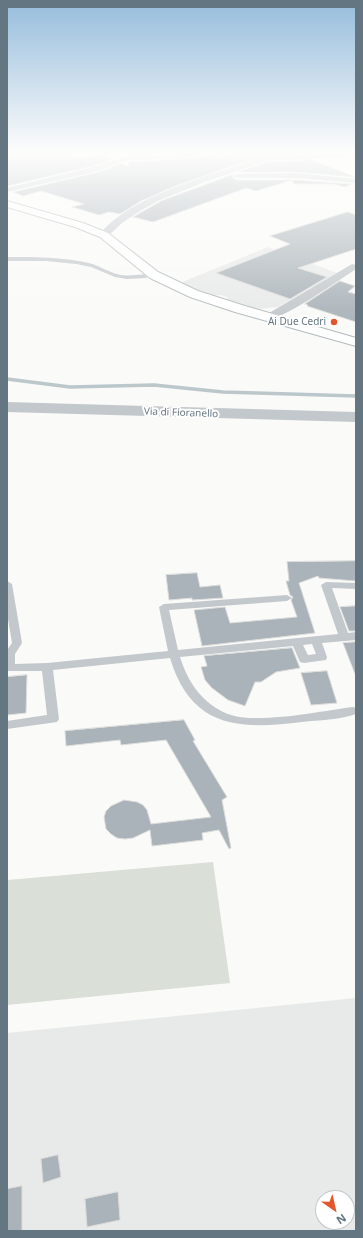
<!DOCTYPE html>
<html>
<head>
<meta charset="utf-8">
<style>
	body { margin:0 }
	#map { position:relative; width:363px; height:1238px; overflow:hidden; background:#fafaf8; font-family:"Noto Sans",sans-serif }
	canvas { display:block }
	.frame { position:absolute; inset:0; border:8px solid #657683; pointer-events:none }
	.north { position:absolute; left:315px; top:1190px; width:40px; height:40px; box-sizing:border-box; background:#fff; border:1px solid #c1c8cd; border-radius:50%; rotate:146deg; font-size:11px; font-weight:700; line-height:16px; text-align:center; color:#657683 }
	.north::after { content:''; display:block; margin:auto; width:14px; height:18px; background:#e4572e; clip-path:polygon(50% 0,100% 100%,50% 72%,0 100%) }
</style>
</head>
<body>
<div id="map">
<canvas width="363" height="1238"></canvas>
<div class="frame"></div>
<div class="north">N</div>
</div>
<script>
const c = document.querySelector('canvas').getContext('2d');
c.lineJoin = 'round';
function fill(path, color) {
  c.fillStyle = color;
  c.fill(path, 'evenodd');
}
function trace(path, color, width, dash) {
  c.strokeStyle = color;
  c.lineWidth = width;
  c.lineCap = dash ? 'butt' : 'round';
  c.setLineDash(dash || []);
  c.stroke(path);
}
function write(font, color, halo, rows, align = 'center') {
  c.font = font + ' "Noto Sans",sans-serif';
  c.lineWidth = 4;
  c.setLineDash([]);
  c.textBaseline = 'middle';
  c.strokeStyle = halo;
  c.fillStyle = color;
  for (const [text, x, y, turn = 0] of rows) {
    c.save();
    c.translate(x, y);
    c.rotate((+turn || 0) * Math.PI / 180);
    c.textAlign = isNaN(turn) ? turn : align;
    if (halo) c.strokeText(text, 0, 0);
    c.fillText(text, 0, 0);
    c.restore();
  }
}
const built = new Path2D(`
	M268,247l69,26 -59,34 -19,2 -31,-9 -1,-3 -7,-2 -7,1 -33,-13z
	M356,998v233h-349v-198zM323,1198h24v24h-24z`);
const green = new Path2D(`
	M213,862l17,121 -223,22 1,-125z`);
const stream = new Path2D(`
	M7,379l63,8 84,-2 69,7 133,4`);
const building = new Path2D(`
	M7,151h56l13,8 28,-4 8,4 -15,6 -90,21z
	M142,151h47l-63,4 -1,-3z
	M239,152l11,2 35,-1 -27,4 -80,28 -37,16 -21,13 -11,-2 -10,3 -27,-8 12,-3 -43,-13 -18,5 -10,-4 90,-21 18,-8 8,4 -1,-5 91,-6 1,2z
	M312,160l43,17 -59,-5h-58l29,-10z
	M234,174l-2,3 5,3h59l57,4 -9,3 -10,-3h-40l-2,-4 -36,11 -10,-3 -93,34 -20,-5 28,-16z
	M348,212l8,3v34l-58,19 29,9 -37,22 -74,-26 74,-29 -20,-8z
	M340,281l15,5 -7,6 8,2v28l-49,-16 1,-1 -3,-1z
	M356,561v20l-37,-3 -1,-2 -19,7 16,50 -113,13 -8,-36 31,-3 5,16 67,-6 -6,-17 2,-3 -3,-2 -4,-14h3l-2,-19z
	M197,573l3,14 20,-2 3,13 -31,2v-2l-23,2 -3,-25z
	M356,606v25h-7l-9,-24z
	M356,642v31l-1,1 -12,-31z
	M292,648l8,20 -24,4 -15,10h-6l-10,24 -17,-6 -16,-12 -7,-8 -4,-13 6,-1 -3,-10z
	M327,671l10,32 -26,2 -10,-32z
	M27,675l-1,38 -19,2v-38z
	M184,720l11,20 -2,1 34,56 -5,3 9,48 -2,1 -10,-19 -17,3 1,7 -51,6 -2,-16 -17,8 -8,1 -8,-1 -6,-4 -5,-5 -2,-12 2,-6 5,-5 13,-6 13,2 6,3 4,5 4,14 60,-7 -45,-77 -45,5 -1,-5 -54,6 -1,-15z
	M58,1155l3,22 -18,6 -2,-24z
	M22,1186v45h-15v-42z
	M118,1192l2,28 -33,7 -2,-28z`);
const service = new Path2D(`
	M99,151h13l-12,2 -2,-1z
	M7,257c27,0 56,0 82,6 11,3 21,10 32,12 9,2 31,-3 36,0l-12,3 -18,1 -12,-2 -24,-10 -15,-3 -30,-3h-39z
	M7,581l5,3 10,59 -7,11v10l32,-1 121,-12 -9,-44 5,-3 123,-9 5,3 -5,3 -118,9 9,40 160,-16 -17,-49 5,-3 30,1v6l-24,-1 16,45 8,-1v8l-34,3 5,14 -1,3 -22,3 -4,-1 -7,-16 -113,11c8,26 24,49 51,58 29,9 90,-4 122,-8l3,1v6c-17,6 -37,6 -54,8 -63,8 -111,6 -132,-64l-117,12 6,49 -2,3 -50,7v-8l40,-6 -5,-44h-35v-21l5,-7 -5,-30zM312,644l4,10 -8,1 -5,-10z`);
const minor = new Path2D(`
	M213,151h7l1,2 -4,2 -95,6 -19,9 -96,22v-4l90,-22 24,-9z
	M356,152v4l-89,5 -62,21 -45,18 -20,11 -18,12 -15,14 -3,1 -5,-3c26,-34 92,-54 131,-67 13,-4 25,-10 38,-12 29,-4 59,-3 88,-4z
	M296,173l60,6v4l-60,-5h-59l-4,-2 4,-2z
	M352,264l4,1v4c-15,10 -79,55 -92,51l-2,-2 2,-2z`);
const tertiary = new Path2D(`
	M7,402l349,10v10l-349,-10z`);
const secondary = new Path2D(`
	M7,201l76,22 25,10 50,39 40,19 47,15 111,32v8l-121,-34 -45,-15 -40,-19 -50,-41 -25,-10 -68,-20z`);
const markers = [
	[334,322,4,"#e4572e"]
];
const farPoinames = [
	["Ai Due Cedri",326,322]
];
const farStreetnames = [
	["Via di Fioranello",181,413,2]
];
fill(built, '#e8e9e9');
fill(green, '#dadfd7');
trace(stream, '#bbc7cb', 3.5);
fill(building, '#aab3b9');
trace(building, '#dcdcda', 1);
trace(secondary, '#b3babf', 2);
fill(service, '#c3c8cc');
fill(minor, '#c3c8cc');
fill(tertiary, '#c3c8cc');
fill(secondary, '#fff');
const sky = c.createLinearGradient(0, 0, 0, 324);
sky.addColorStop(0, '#96bcdc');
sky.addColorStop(0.47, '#fdfdfc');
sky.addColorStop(1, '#fdfdfc00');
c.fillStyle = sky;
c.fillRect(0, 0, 363, 324);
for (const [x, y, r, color] of markers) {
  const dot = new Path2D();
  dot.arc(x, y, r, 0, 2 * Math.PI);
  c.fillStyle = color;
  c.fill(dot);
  trace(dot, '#fff', 1.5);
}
write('10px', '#657683', '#fff', farPoinames, 'right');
write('10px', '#657683', '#fff', farStreetnames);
</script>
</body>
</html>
